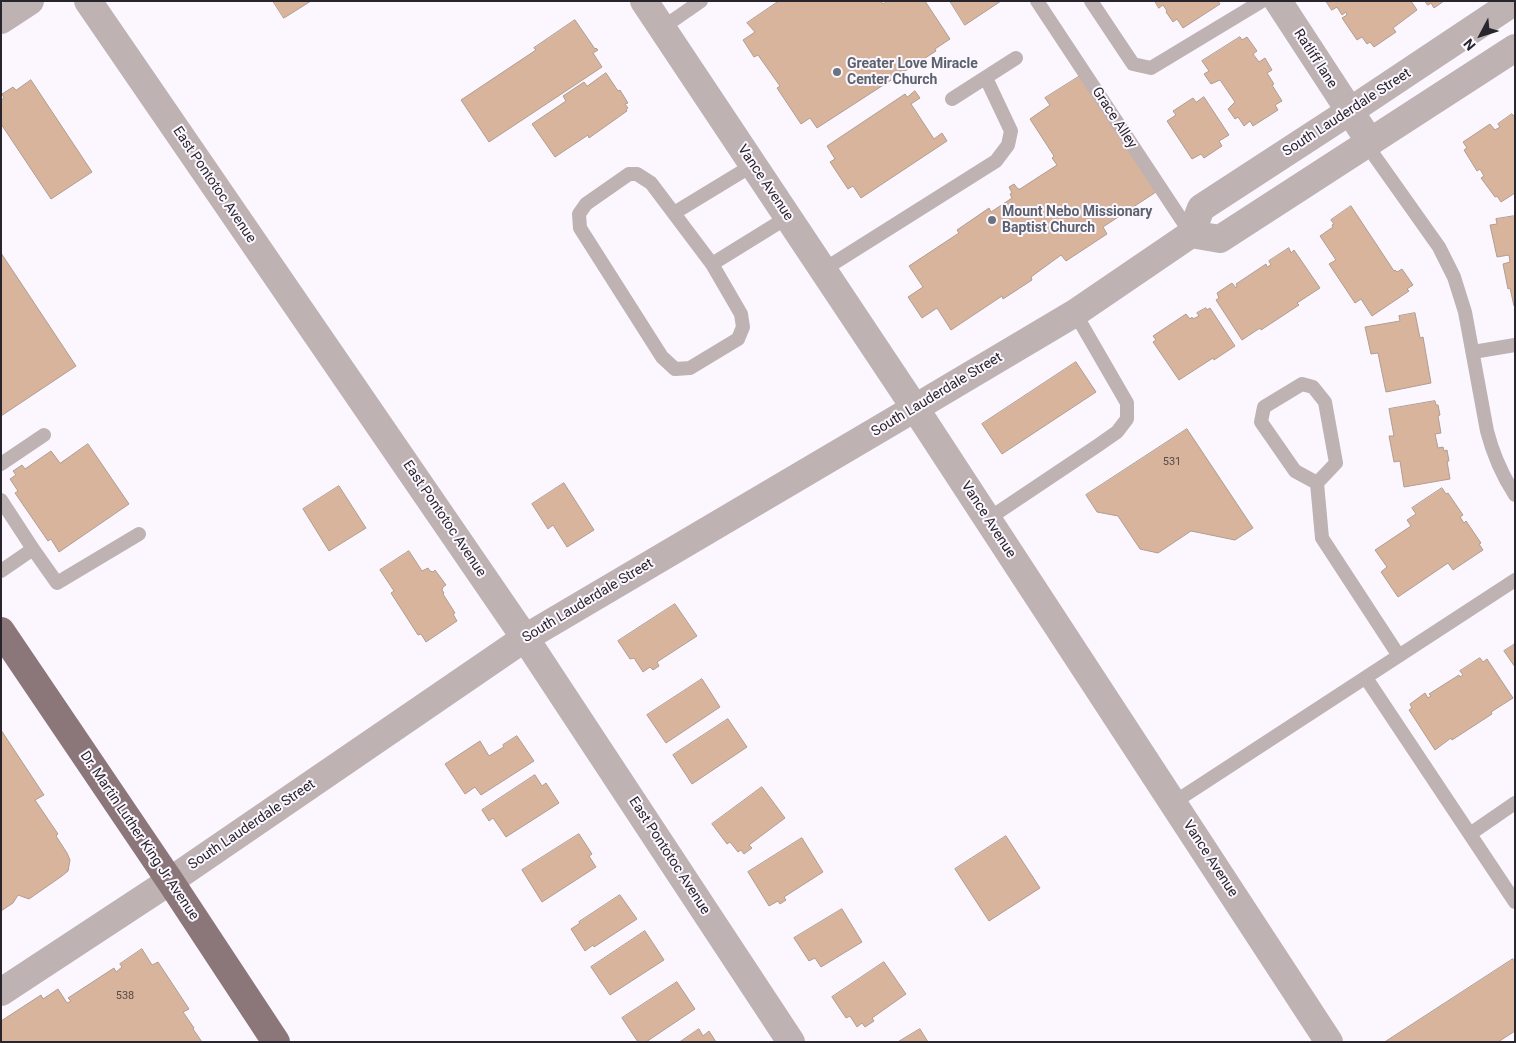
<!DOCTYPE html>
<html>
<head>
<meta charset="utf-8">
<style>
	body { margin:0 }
	#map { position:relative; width:1516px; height:1043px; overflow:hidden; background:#fcf7ff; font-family:Roboto,sans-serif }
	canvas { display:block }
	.frame { position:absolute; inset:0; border:2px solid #29252c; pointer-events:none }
	.north { position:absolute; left:1456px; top:10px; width:50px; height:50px; -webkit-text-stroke:4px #fcf7ff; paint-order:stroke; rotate:230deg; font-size:14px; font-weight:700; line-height:20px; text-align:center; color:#29252c }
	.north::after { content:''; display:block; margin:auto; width:18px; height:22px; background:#29252c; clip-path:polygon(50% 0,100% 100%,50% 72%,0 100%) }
</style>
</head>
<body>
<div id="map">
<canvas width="1516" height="1043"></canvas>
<div class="frame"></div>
<div class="north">N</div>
</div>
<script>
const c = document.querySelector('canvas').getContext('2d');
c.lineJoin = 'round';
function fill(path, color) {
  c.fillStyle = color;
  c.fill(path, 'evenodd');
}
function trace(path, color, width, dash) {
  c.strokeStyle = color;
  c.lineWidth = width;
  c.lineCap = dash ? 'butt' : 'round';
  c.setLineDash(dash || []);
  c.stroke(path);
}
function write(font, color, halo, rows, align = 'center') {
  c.font = font + ' Roboto,sans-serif';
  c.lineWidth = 4;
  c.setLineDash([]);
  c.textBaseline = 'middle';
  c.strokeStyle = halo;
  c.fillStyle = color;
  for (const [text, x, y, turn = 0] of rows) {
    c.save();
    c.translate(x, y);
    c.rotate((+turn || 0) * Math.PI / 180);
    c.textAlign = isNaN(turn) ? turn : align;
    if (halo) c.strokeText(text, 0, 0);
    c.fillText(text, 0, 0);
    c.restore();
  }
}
const building = new Path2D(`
	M273,1h38l-27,17z
	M779,1h102l2,3 4,-3h38l25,38 -15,10 1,2 -119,77 -7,-10 -9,6 -24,-36 3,-2 -22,-31 -4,2 -11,-17 12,-8 -8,-9z
	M950,1h51l-36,24z
	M1155,1h63l2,3 -37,24 -6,-9 -4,3 -7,-10 1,-1 -4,-6 -4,3z
	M1326,1h85l6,9 -24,18 3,4 -22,15 -4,-5 -3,2 -5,-7 -5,3 -15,-22 5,-3 -1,-3 -4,3 -5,-8 -5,3z
	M1425,1h19l-10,7 -3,-5 -3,2z
	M575,20l20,29 1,-1 2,2 -5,3 9,14 -113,75 -28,-42 75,-50 -2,-2z
	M1240,37l2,3 5,-3 10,14 -4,3 6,8 6,-4 7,12 -5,3 7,11 -2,1 10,16 -7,4 3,5 -25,16 -3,-5 -6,5 -6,-9 -3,2 -7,-10 7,-7 -15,-22 -9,4 -7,-10 5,-3 -7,-10z
	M606,73l12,18 2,-1 8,13 -3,1 3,4 -2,1 1,2 -38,27 -1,-3 -33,22 -23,-33 34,-23 -3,-5 21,-14 3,4z
	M1080,76l76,116 -53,35 4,7 -41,27 -5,-6 -30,22 1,3 -29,19 -1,-3 -51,34 -14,-22 -15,10 -14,-21 15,-10 -14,-21 50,-33 -2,-3 32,-22 2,4 21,-14 -2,-4 2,-1 -3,-6 5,-3 4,5h2l37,-24 -5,-7 2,-2 -24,-37 20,-14 -5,-7z
	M31,80l61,92 -41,27 -50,-75v-24l3,-2 -2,-4 11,-7 3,3z
	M915,91l5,7 -9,6 23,35 8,-6 5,8 -86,57 -8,-12 -5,3 -18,-27 5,-3 -8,-13 78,-52 2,3z
	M1204,97l25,38 -10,6 3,5 -18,12 -3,-4 -9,5 -25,-38 9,-6 -3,-4 20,-13 3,4z
	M1512,114l3,3v76l-14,9 -4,-6 -2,1 -14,-19 3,-2 -4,-7 -3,2 -13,-21 3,-2 -4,-6 27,-18 5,6 5,-3 -2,-3z
	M1351,206l43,65 1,-1 2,2 5,-3 11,16 -6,4 2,2 -37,25 -11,-17 -6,4 -26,-39 7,-4 -16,-24 13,-9 -1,-2 2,-1 -3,-4z
	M1515,216v90h-1l-4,-18 -2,1 -5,-25 7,-2 -1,-7 -12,2 -7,-32 7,-1 -1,-5z
	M1289,248l2,5 3,-3 26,38 -23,15 2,2 -38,25 -1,-2 -18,12 -26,-40 3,-2 -2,-5 15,-10 4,5 1,-2 -1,-2 30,-20 1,3 4,-2 -2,-4z
	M1,253l75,113 -75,50z
	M1206,308l1,2 3,-2 25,38 -21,14 -1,-2 -34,22 -26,-38 3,-2 -3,-4 33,-22 4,5 2,-2 1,2 6,-3 -2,-3z
	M1415,313l5,25 3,-1 8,46 -45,9 -8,-39 -7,1 -6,-27 35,-6 -1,-5z
	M1076,362l20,30 -94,62 -20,-30z
	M1435,401l1,4h2l2,10 -2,1 3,17 -6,1 3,14 5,-1 1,4 3,-1 2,11h-2l3,18 -46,8 -4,-26 -6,1 -5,-26h5l-5,-27z
	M1187,429l66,99 -18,12 -44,-9 -33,22 -18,-4 -22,-33 -21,-4 -11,-17z
	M88,444l41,60 -70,48 -8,-13 -3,2 -33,-48 3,-2 -8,-12 6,-4 -3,-4 9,-6 3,4 26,-18 9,12z
	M564,483l30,47 -27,17 -14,-22 -5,4 -16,-25z
	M339,486l27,42 -37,23 -26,-42z
	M1442,488l4,6 2,-1 15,22 -3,2 4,6 2,-2 15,22 -2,1 4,6 -30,20 -5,-7 -50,34 -17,-25 6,-5 -12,-17 36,-24 -4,-6 9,-6 -4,-6z
	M409,551l13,20 6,-3 2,3 3,1 2,-2 11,15 -3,2 -1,3 2,3 -1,1 12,19 -2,1 4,7 -31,21 -5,-8 -3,1 -27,-42 3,-2 -14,-21z
	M675,604l22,32 -40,26 2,4 -6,4 -3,-3 -7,5 -9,-14 -4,1 -12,-18z
	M1515,644v23l-11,-16z
	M1480,658l3,4 4,-3 26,39 -22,14 1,2 -40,26 -1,-2 -16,12 -26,-40 3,-2 -2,-4 15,-11 3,5 3,-2 -2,-2 30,-19 1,2 3,-2 -3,-4z
	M702,679l18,28 -54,36 -19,-28z
	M728,719l19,28 -55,37 -19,-29z
	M1,730l43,65 -9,5 23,34 -2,2 11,17 3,7 -2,11 -6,5 -33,23 -11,-4 -5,8 -12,8z
	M517,736l17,25 -53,34 -6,-8 -10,7 -20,-30 35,-23 9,15 13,-8 2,-1 -1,-2z
	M535,775l7,11 4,-3 13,20 -53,34 -13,-19 -4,3 -7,-11z
	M762,787l23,31 -36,27 3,3 -8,6 -3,-4 -3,2 -8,-10 -3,2 -15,-20z
	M579,834l13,20 -3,2 7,11 -54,35 -20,-32z
	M1006,836l34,52 -51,33 -34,-52z
	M802,838l21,34 -39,25 2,3 -6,4 -2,-3 -9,5 -21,-34z
	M620,895l17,24 -43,28 -1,-2 -8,6 -14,-22 9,-6 -1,-1z
	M842,909l20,33 -41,25 -6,-9 -6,3 -15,-23z
	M645,931l19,29 -54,35 -19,-28z
	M142,949l10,16 6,-3 31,47 -6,3 11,16 -1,1 9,13h-201v-21l40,-26 2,4 15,-10 9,14 4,-2 -3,-3 46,-30 2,4 6,-5 -2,-3z
	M1513,959l2,3v69l-17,11h-113z
	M884,962l22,32 -34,24 2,3 -9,6 -3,-4 -5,4 -7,-11 -4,2 -14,-21z
	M677,982l18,27 -49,33h-8l-16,-24z
	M699,1029l4,7 6,-5 7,11h-36z
	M920,1029l8,13h-30z`);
const service = new Path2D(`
	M1037,1l154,233
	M1091,1l42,63 18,4 111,-67
	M662,28l39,-27
	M952,99l64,-41
	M1366,144l73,103 15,30 11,35 22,119c6,23 15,44 28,64
	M674,213l79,-48
	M712,264l-61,-81 -14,-9h-8l-43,30 -7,10 1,14 82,129 13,12 15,-1 48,-29 5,-12 -2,-13 -29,-50 76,-47
	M823,270l173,-109 12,-16 3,-14 -25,-53
	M1473,352l42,-7
	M1,464l43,-29
	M1317,483l19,-20 -11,-61 -12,-15 -11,-3 -38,23 -3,15 34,49 22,12 5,55 77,118
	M1,500l32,49
	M988,519l109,-73 20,-14 10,-13v-16l-52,-90
	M1,571l32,-22 24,34 82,-49
	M1366,678l149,224
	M1173,803l342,-223
	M1470,834l45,-31`);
const minor = new Path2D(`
	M88,1l437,637 266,404
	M1278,1l92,141
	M1,20l29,-19
	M1,992l169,-111 355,-243 390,-230`);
const tertiary = new Path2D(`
	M644,1l271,407 414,634
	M1191,234l29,5 295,-191
	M915,408l160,-95 116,-79 10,-26 149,-97 165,-110`);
const primary = new Path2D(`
	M1,631l169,250 106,161`);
const markers = [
	[837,72,5,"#6b7280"],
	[992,220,5,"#6b7280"]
];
const numberNames = [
	["531",1172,462],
	["538",125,996]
];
const streetNames = [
	["Ratliff lane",1315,59,57],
	["South Lauderdale Street",1347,113,-33],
	["Grace Alley",1114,118,57],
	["Vance Avenue",765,183,56],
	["East Pontotoc Avenue",214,185,56],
	["South Lauderdale Street",937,395,-31],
	["East Pontotoc Avenue",444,519,56],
	["Vance Avenue",988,520,57],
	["South Lauderdale Street",588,601,-31],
	["South Lauderdale Street",252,825,-34],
	["Dr. Martin Luther King Jr Avenue",139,836,56],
	["East Pontotoc Avenue",669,856,57],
	["Vance Avenue",1210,859,57]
];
const worshipNames = [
	["Greater Love Miracle",847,64],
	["Center Church",847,80],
	["Mount Nebo Missionary",1002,212],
	["Baptist Church",1002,228]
];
fill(building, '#d8b49d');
trace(building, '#b09d91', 1);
trace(service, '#beb2b3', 14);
trace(minor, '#beb2b3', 28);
trace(tertiary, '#beb2b3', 28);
trace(primary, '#8b7779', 28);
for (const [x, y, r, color] of markers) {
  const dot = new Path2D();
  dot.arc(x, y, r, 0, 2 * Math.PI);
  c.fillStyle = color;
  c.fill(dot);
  trace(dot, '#fcf7ff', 2);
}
write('11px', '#554948', null, numberNames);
write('14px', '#29252c', '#fcf7ff', streetNames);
write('bold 14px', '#5b616d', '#fcf7ff', worshipNames, 'left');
</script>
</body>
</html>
